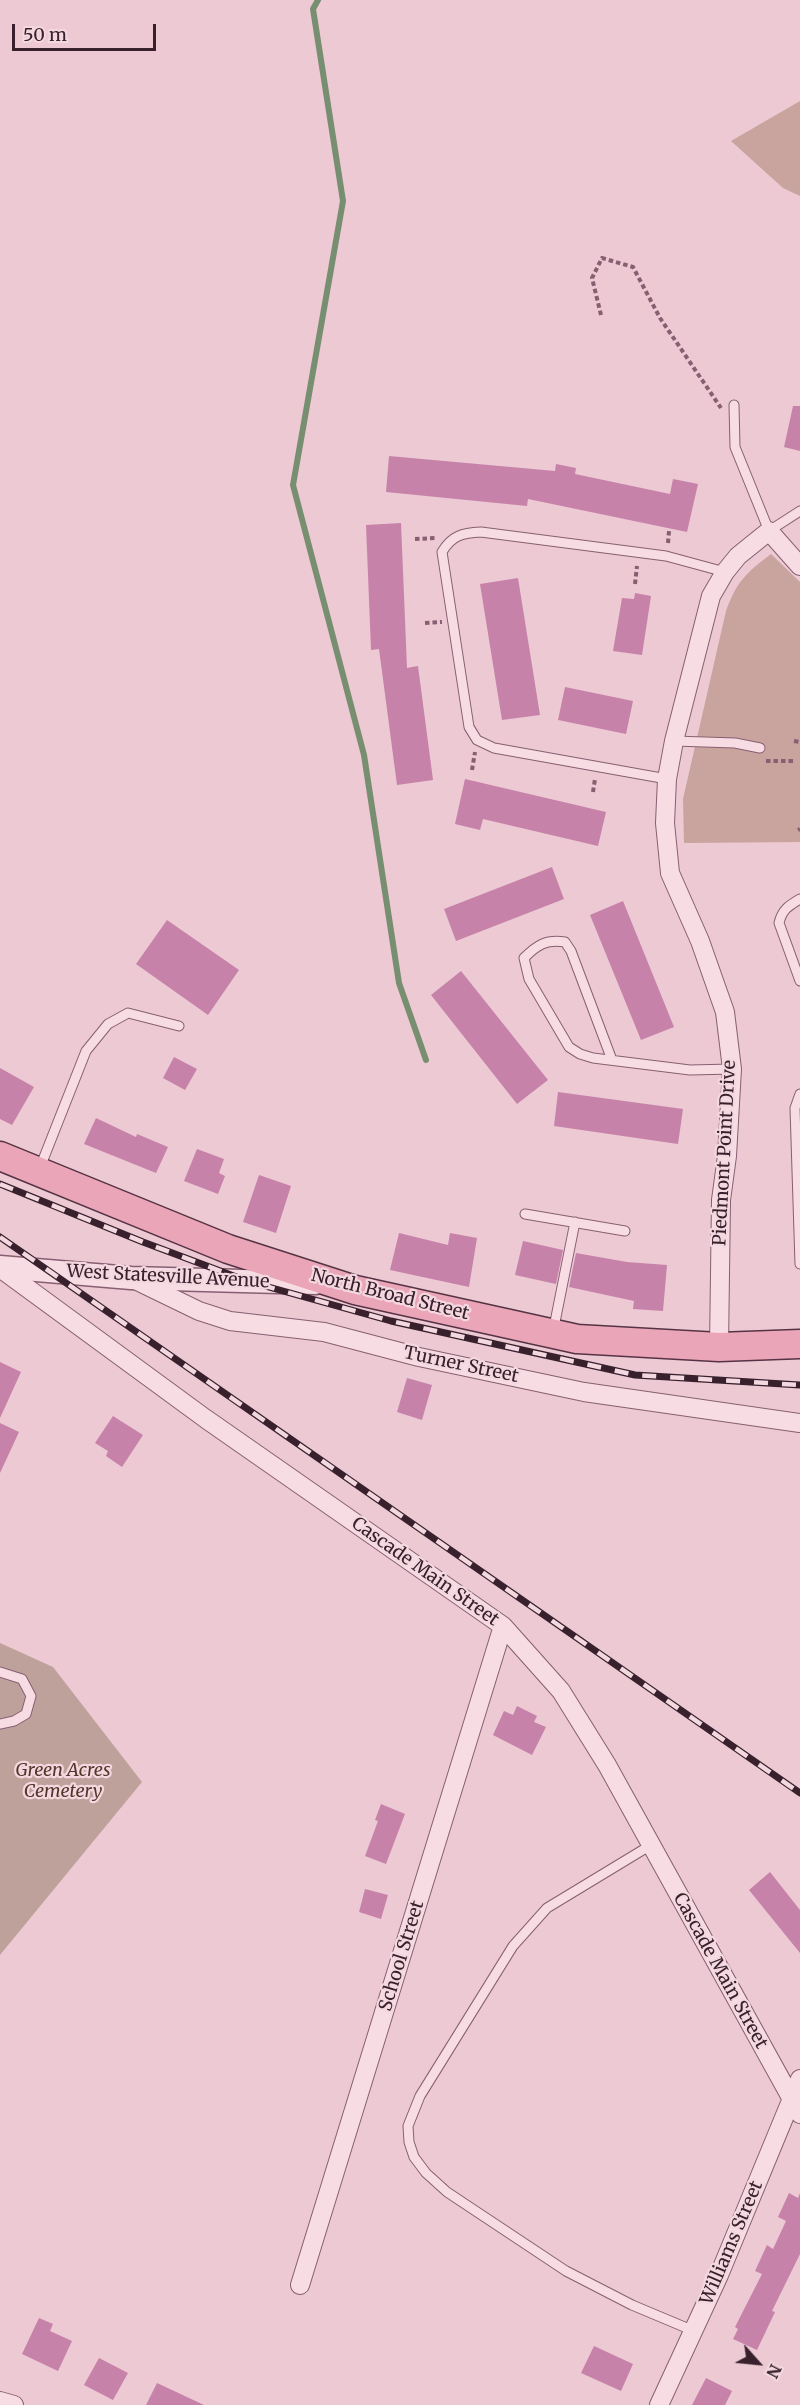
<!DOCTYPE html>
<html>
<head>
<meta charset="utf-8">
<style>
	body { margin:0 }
	#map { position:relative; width:800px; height:2405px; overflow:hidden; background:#ecc9d3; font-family:Merriweather,serif }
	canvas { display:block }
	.north { position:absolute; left:728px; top:2333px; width:60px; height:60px; -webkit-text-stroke:4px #f4d8e0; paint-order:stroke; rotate:117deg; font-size:16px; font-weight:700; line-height:24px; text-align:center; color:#38212d }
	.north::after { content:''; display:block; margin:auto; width:21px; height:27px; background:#38212d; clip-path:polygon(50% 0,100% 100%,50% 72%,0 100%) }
	.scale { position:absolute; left:12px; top:24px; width:144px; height:27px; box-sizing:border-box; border:3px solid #38212d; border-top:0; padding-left:8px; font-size:18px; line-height:21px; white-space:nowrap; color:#38212d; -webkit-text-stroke:4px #f4d8e0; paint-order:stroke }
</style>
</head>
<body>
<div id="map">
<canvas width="800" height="2405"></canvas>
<div class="north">N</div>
<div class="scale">50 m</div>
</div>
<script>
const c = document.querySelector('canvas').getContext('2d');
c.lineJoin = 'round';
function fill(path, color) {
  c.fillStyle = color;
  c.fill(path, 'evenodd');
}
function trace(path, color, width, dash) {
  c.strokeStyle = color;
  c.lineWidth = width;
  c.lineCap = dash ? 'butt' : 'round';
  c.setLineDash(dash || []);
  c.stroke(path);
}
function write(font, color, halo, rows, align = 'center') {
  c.font = font + ' Merriweather,serif';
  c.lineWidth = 4.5;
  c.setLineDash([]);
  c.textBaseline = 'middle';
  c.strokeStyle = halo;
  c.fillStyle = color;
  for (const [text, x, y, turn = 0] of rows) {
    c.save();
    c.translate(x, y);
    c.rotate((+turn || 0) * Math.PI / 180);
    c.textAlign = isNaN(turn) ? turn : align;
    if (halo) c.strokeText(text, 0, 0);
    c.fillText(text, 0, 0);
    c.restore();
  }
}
const green = new Path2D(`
	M800,101v95l-17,-8 -52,-47z
	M771,554l29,28v260l-116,1 -1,-44 43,-188c11,-30 20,-38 45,-57z`);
const cemetery = new Path2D(`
	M0,1643l53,24 89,115 -142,173z`);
const stream = new Path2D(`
	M318,0l-5,9 30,192 -50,284 71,270 35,228 27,77`);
const building = new Path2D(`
	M793,406h7v45l-16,-4z
	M389,456l166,15 1,-7 20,4 -1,6 95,20 3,-15 25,5 -11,48 -159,-33 -1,7 -141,-14z
	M401,523l6,145 11,-2 15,114 -36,5 -18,-136 -8,1 -5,-125z
	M518,578l22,137 -38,5 -22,-136z
	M635,593l16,3 -9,59 -29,-4 9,-53 12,1z
	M565,687l68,14 -7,33 -68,-14z
	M465,779l141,33 -8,34 -115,-27 -3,11 -25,-6z
	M552,867l12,32 -108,42 -12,-32z
	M623,901l51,126 -33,13 -51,-125z
	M167,920l72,50 -31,45 -72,-51z
	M461,971l87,109 -31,24 -86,-109z
	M174,1057l23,12 -12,21 -22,-12z
	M0,1068l34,19 -22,38 -12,-6z
	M558,1092l125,17 -5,35 -124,-18z
	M96,1118l40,19 1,-3 31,13 -12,26 -72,-29z
	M197,1149l27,10 -5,14 6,3 -7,18 -34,-13z
	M259,1175l32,11 -15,47 -33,-11z
	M399,1233l49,12 2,-12 27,5 -8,49 -79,-17z
	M523,1241l40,9 -7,34 -41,-9z
	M576,1253l51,9 40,3 -4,46 -30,-2 1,-8 -65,-14z
	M0,1362l21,10 -21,46z
	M407,1378l25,7 -10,35 -25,-8z
	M113,1416l30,19 -21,32 -16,-11 2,-5 -13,-8z
	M0,1423l19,9 -19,41z
	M517,1706l20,10 -3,6 12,5 -14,28 -39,-20 11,-24 9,4z
	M381,1804l24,10 -19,50 -21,-8 13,-35 -3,-1z
	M770,1872l30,38v43l-51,-63z
	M365,1889l23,6 -7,24 -22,-7z
	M789,2193l9,5 2,-5v61l-28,57 3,1 -18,38 -24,-11 5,-10 -3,-2 27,-53 -7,-3 12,-26 6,4 13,-28 -8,-4z
	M39,2318l14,6 -3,7 22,10 -14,30 -36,-17z
	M594,2346l39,18 -12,27 -40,-18z
	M99,2358l29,15 -15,27 -29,-15z
	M706,2378l26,13 -7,14h-33z
	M157,2383l47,22h-58z`);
const path = new Path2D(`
	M601,315l-9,-37 10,-20 31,9 27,51 61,90
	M415,539l21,-1
	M668,543l1,-12
	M635,584l2,-18
	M425,623l17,-1
	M794,741l6,1
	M766,761h29
	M472,770l3,-18
	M593,792l2,-13
	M798,830l2,-1`);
const service = new Path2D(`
	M734,405l1,42 34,84 31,-20
	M674,741l61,2 25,5
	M667,779l-173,-31 -17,-8 -8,-13 -27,-175c10,-17 21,-19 39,-20l185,24 59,16
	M800,899c-12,7 -18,11 -21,24l21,58
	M612,1060l-41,-109 -6,-9c-19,-3 -28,3 -41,16l5,21 40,68 11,7 13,4 97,12 42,-1
	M800,1094l-5,14 5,156
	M39,1170l47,-119 22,-27 20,-11 51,13
	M525,1214l100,17
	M553,1332l22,-110
	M0,1672l22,7 9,17 -5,18 -12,7 -14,3
	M651,1845l-104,63 -34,38 -93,150 -12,30 1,16 5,15 12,16 21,19 119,79 66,34 62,26`);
const minor = new Path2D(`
	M0,1268l206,151 297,207 58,65 46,74 193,349
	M133,1279l66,32 31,10 94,11 95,25 165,35 216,31
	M719,1347l2,-147 6,-44 5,-87 -7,-57 -25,-71 -30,-68 -5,-50 2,-44 7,-38 37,-145 14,-24 13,-16 31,-25 31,35
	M300,2285l203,-659
	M0,2401l14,4
	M659,2405l60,-130 81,-196`);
const tertiary = new Path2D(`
	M0,1267l131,11 185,5`);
const primary = new Path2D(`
	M0,1156l228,93 127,41 222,49 142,8 81,-3`);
const rail = new Path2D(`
	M0,1184l143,58 104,39 144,40 244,54 165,10
	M0,1237l800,556`);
const streetNames = [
	["Piedmont Point Drive",725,1153,-87],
	["West Statesville Avenue",168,1277,3],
	["North Broad Street",390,1295,14],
	["Turner Street",461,1365,12],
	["Cascade Main Street",425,1572,35],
	["School Street",402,1956,-73],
	["Cascade Main Street",720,1971,61],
	["Williams Street",732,2243,-67]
];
const parkNames = [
	["Green Acres",63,1771],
	["Cemetery",63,1792]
];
fill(green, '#c9a49e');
fill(cemetery, '#bfa19c');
trace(stream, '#778e70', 6);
fill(building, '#c782a9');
trace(service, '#875f71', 11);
trace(minor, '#875f71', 20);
trace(tertiary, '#875f71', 25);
trace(primary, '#534', 31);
trace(path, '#875f71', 4, [4.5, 3]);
trace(service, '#f7dce4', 9);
trace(minor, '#f7dce4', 18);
trace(tertiary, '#f7dce4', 22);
trace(primary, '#eba5b9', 28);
trace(rail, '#38212d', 7);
trace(rail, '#f4d8e0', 4.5, [14]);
write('18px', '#38212d', '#f4d8e0', streetNames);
write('italic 18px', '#53352a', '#f4d8e0', parkNames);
</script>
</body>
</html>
